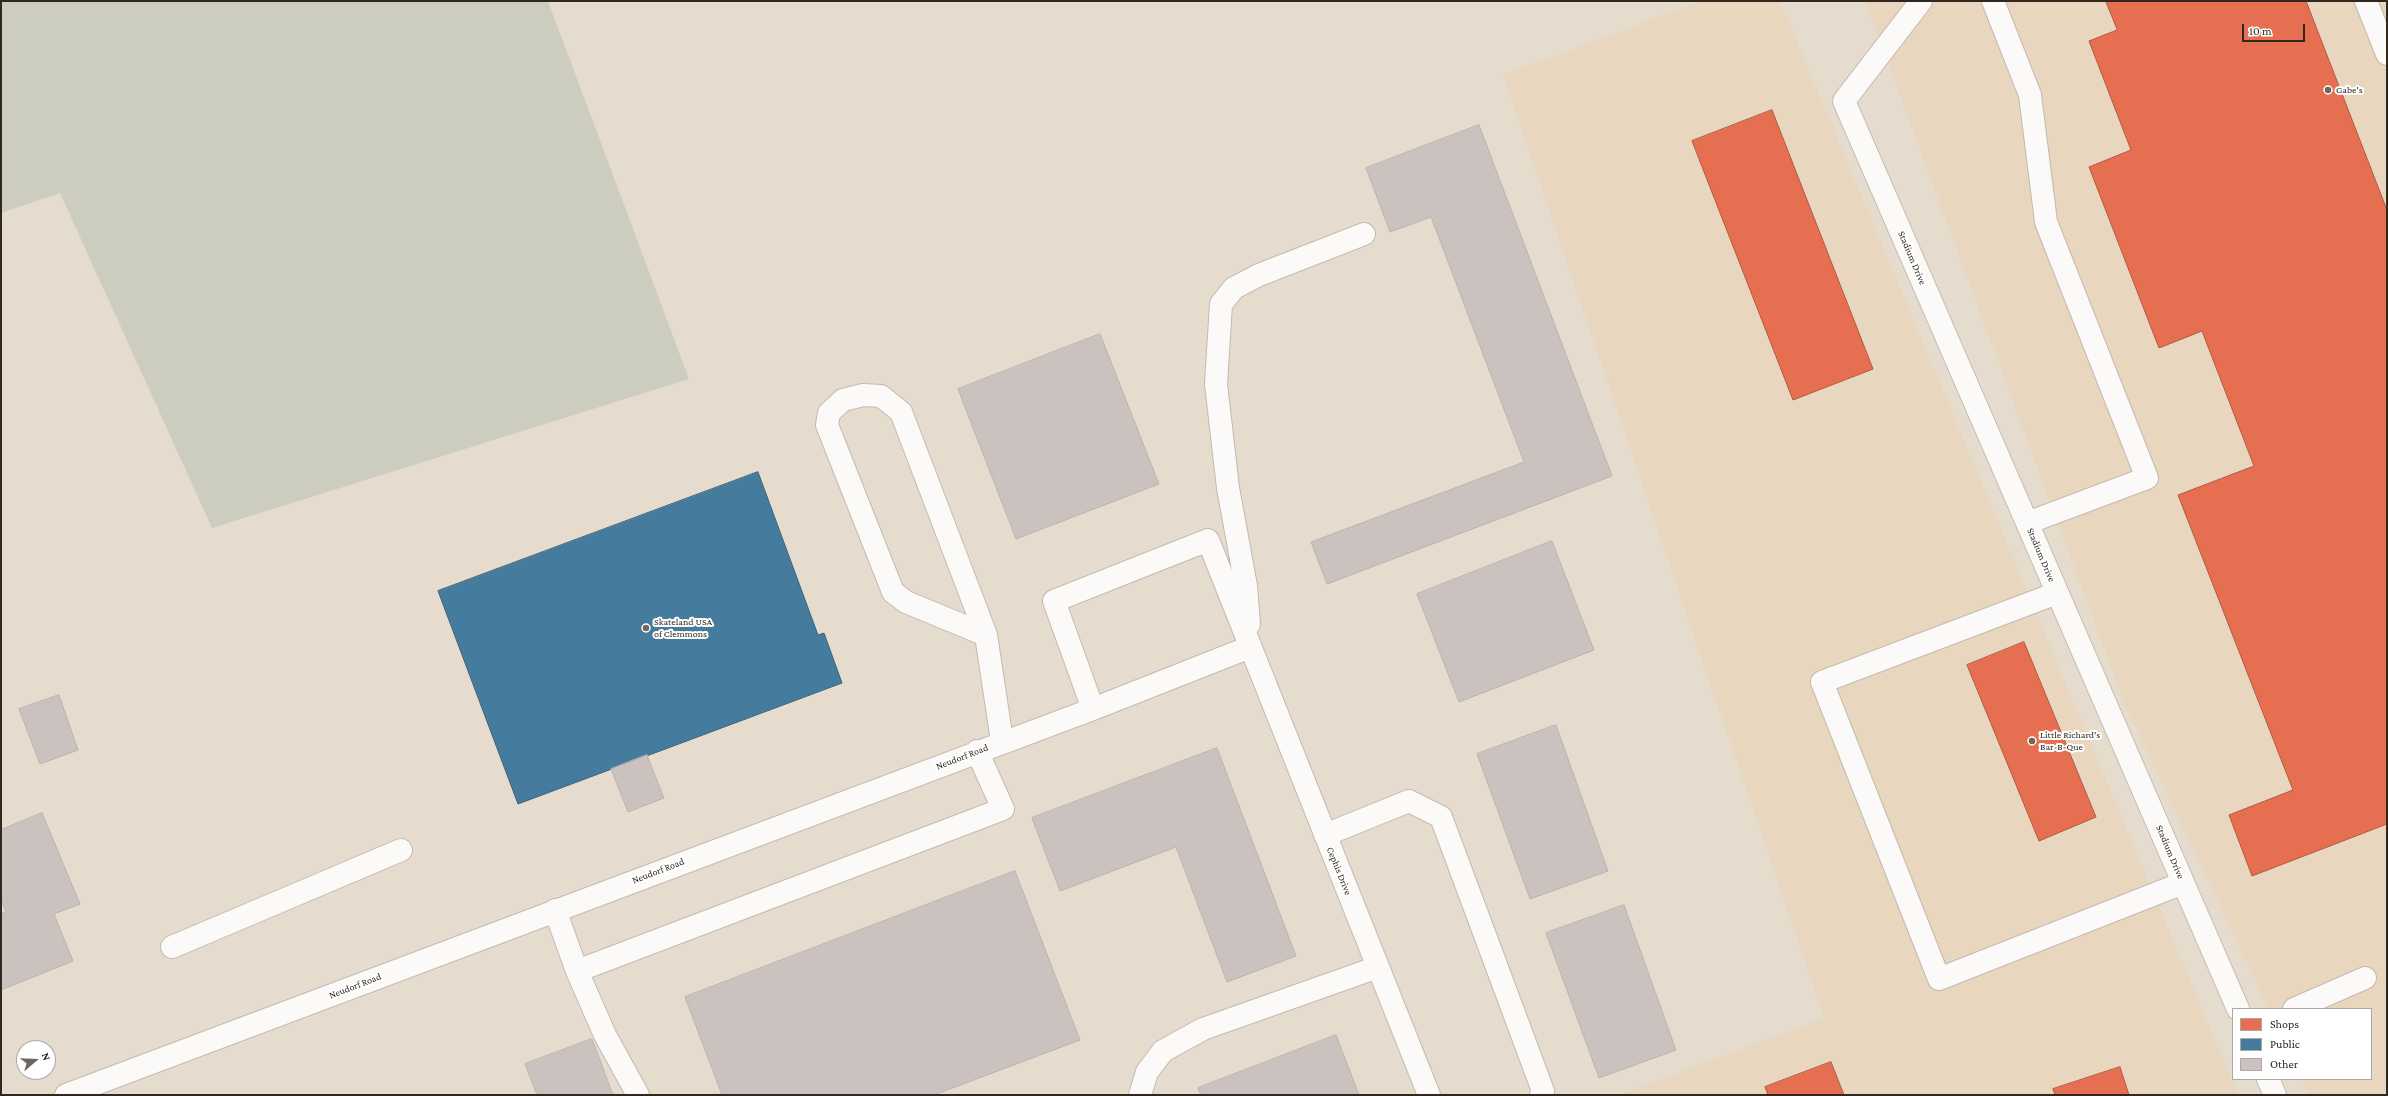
<!DOCTYPE html>
<html>
<head>
<meta charset="utf-8">
<style>
	body { margin:0 }
	#map { position:relative; width:2388px; height:1096px; overflow:hidden; background:#e6dcce; font-family:"Crimson Pro",serif }
	canvas { display:block }
	.frame { position:absolute; inset:0; border:2px solid #30281f; pointer-events:none }
	.legend { position:absolute; left:2232px; top:1008px; width:140px; height:72px; box-sizing:border-box; background:#fff; border:1px solid #aca9a5; margin:0; padding:5px 7px; list-style:none; font-size:12px; color:#30281f }
	.legend li { display:flex; align-items:center; gap:8px; height:20px }
	.legend b { width:20px; border:1px solid #aca9a5 }
	.north { position:absolute; left:16px; top:1040px; width:40px; height:40px; box-sizing:border-box; background:#fff; border:1px solid #aca9a5; border-radius:50%; rotate:71deg; font-size:11px; font-weight:700; line-height:16px; text-align:center; color:#30281f }
	.north::after { content:''; display:block; margin:auto; width:14px; height:18px; background:#70675c; clip-path:polygon(50% 0,100% 100%,50% 72%,0 100%) }
	.scale { position:absolute; left:2242px; top:24px; width:63px; height:18px; box-sizing:border-box; border:2px solid #30281f; border-top:0; padding-left:5px; font-size:12px; line-height:14px; white-space:nowrap; color:#30281f; -webkit-text-stroke:3px #fff; paint-order:stroke }
</style>
</head>
<body>
<div id="map">
<canvas width="2388" height="1096"></canvas>
<div class="frame"></div>
<ul class="legend">
<li><b style="height:11px;background:#e76f51"></b>Shops</li>
<li><b style="height:11px;background:#457b9d"></b>Public</li>
<li><b style="height:11px;background:#cbc2c0"></b>Other</li>
</ul>
<div class="north">N</div>
<div class="scale">10 m</div>
</div>
<script>
const c = document.querySelector('canvas').getContext('2d');
c.lineJoin = 'round';
function fill(path, color) {
  c.fillStyle = color;
  c.fill(path, 'evenodd');
}
function trace(path, color, width, dash) {
  c.strokeStyle = color;
  c.lineWidth = width;
  c.lineCap = dash ? 'butt' : 'round';
  c.setLineDash(dash || []);
  c.stroke(path);
}
function write(font, color, halo, rows, align = 'center') {
  c.font = font + ' "Crimson Pro",serif';
  c.lineWidth = 4;
  c.setLineDash([]);
  c.textBaseline = 'middle';
  c.strokeStyle = halo;
  c.fillStyle = color;
  for (const [text, x, y, turn = 0] of rows) {
    c.save();
    c.translate(x, y);
    c.rotate((+turn || 0) * Math.PI / 180);
    c.textAlign = isNaN(turn) ? turn : align;
    if (halo) c.strokeText(text, 0, 0);
    c.fillText(text, 0, 0);
    c.restore();
  }
}
const built = new Path2D(`
	M1701,1h79l458,1094h-618l204,-77 -321,-943z
	M1865,1h522v1094h-78l-7,-16h69v-70h-102l-142,-299z`);
const green = new Path2D(`
	M1,1h547l141,378 -477,149 -152,-335 -59,20z`);
const shops = new Path2D(`
	M2106,1h200l81,209v614l-135,52 -23,-61 64,-25 -115,-295 76,-29 -52,-135 -43,17 -70,-181 42,-17 -42,-109 28,-11z
	M1772,110l101,259 -80,31 -101,-259z
	M2024,642l72,175 -57,24 -72,-176z
	M1831,1062l13,33h-76l-3,-8z
	M2120,1067l9,28h-74l-2,-6z`);
const public = new Path2D(`
	M758,472l60,163 6,-2 18,50 -324,121 -80,-213z`);
const building = new Path2D(`
	M1479,125l133,351 -285,108 -16,-42 213,-80 -93,-245 -41,15 -24,-64z
	M1100,334l59,150 -143,55 -58,-150z
	M1552,541l42,109 -135,52 -42,-108z
	M59,695l19,55 -38,14 -21,-55z
	M1556,725l52,146 -78,28 -53,-145z
	M1217,748l79,208 -69,26 -51,-135 -116,44 -28,-73z
	M647,755l17,43 -36,14 -17,-43z
	M42,813l38,91 -26,10 19,47 -72,29v-76l5,-2 -5,-12v-70z
	M1015,871l65,169 -146,55h-212l-37,-98z
	M1624,905l52,145 -77,28 -53,-145z
	M1336,1035l23,60h-158l-3,-7z
	M592,1039l21,56h-76l-12,-31z`);
const minor = new Path2D(`
	M1921,1l-77,100 394,908
	M1993,1l37,94 16,127 101,256 -120,45
	M2366,1l21,53
	M2057,593l-235,89 117,297 244,-96
	M1249,624l-3,-38 -18,-98 -12,-104 5,-80 13,-16 25,-13 105,-41
	M986,635l-80,-33 -13,-10 -66,-167 2,-12 14,-13 20,-5 18,1 20,16 85,223 16,106
	M1093,709l-39,-108 154,-61 221,555
	M1325,835l84,-34 32,16 102,274 -2,4
	M555,910l22,61 28,64 33,60
	M172,947l229,-97
	M577,971l426,-162 -26,-58
	M2294,1009l71,-31
	M2268,1079l7,16
	M66,1095l1027,-386 157,-62
	M1140,1095l7,-23 16,-21 40,-22 175,-62`);
const markers = [
	[2328,90,4,"#70675c"],
	[646,628,4,"#70675c"],
	[2032,741,4,"#70675c"]
];
const poiNames = [
	["Gabe's",2336,90],
	["Skateland USA",654,622],
	["of Clemmons",654,634],
	["Little Richard's",2040,735],
	["Bar-B-Que",2040,747]
];
const streetNames = [
	["Stadium Drive",1912,258,67],
	["Stadium Drive",2041,555,67],
	["Neudorf Road",962,757,-21],
	["Stadium Drive",2170,852,67],
	["Neudorf Road",658,871,-21],
	["Cephis Drive",1339,871,68],
	["Neudorf Road",355,986,-21]
];
fill(built, '#e8d6be');
fill(green, '#cccdbe');
fill(shops, '#e76f51');
trace(shops, '#b05a42', 1);
fill(public, '#457b9d');
trace(public, '#3f6277', 1);
fill(building, '#cbc2c0');
trace(building, '#bbb2b0', 1);
trace(minor, '#c3bab0', 24);
trace(minor, '#fbfaf8', 22);
for (const [x, y, r, color] of markers) {
  const dot = new Path2D();
  dot.arc(x, y, r, 0, 2 * Math.PI);
  c.fillStyle = color;
  c.fill(dot);
  trace(dot, '#fff', 1.5);
}
write('10px', '#30281f', '#fff', poiNames, 'left');
write('10px', '#30281f', '#fff', streetNames);
</script>
</body>
</html>
